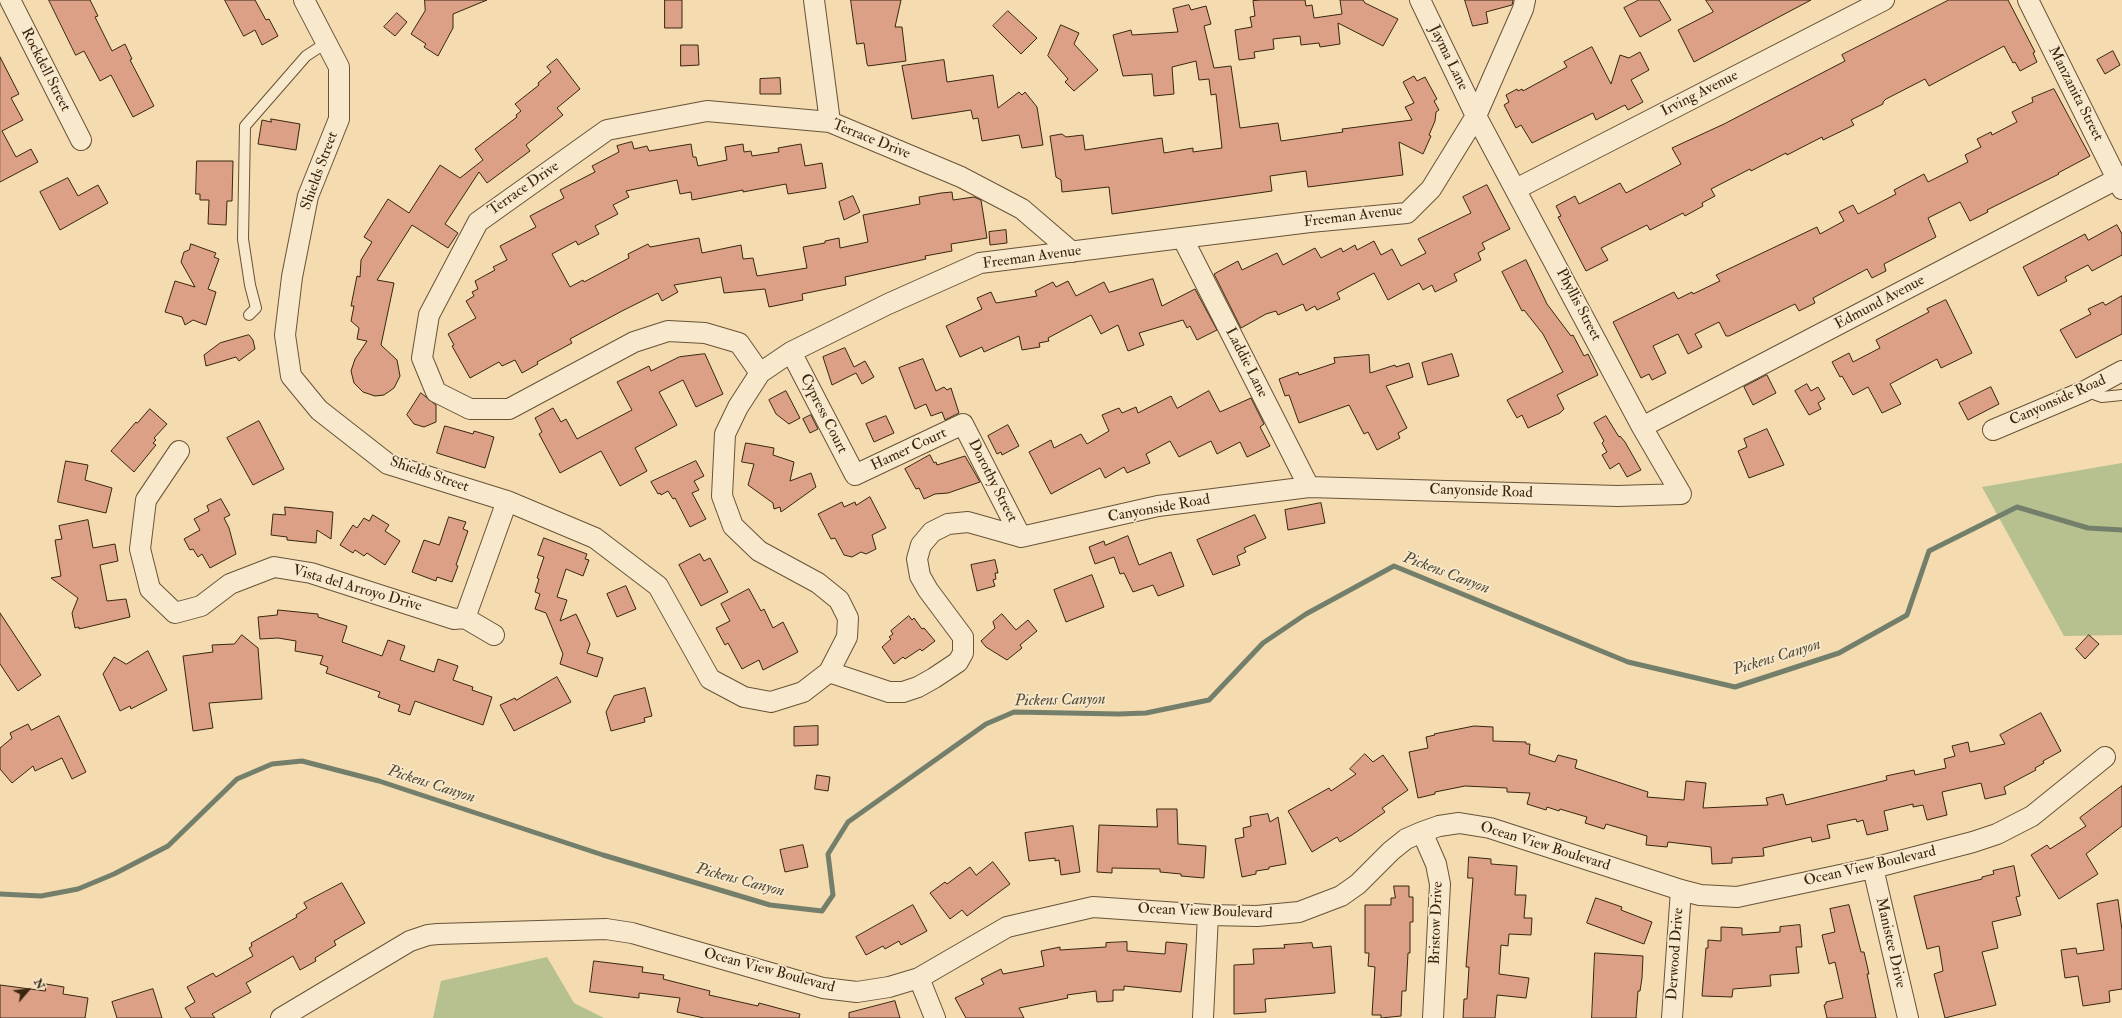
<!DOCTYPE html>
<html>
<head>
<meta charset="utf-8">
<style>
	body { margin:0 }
	#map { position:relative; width:2122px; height:1018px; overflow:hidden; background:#f4dbb0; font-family:"IM FELL Double Pica",serif }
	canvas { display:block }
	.north { position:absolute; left:8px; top:970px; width:40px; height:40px; -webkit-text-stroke:3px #f8e8cc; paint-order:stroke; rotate:62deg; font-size:11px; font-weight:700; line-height:16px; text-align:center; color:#39260f }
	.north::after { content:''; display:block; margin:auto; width:14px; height:18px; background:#39260f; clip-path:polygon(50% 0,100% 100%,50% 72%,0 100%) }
</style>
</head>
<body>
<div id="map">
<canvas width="2122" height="1018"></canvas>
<div class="north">N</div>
</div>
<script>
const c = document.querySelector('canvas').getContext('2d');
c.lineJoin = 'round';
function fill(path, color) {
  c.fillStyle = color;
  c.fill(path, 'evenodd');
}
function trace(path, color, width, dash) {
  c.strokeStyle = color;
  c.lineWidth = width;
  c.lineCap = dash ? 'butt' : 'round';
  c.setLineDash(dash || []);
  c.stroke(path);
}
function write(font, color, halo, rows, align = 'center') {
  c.font = font + ' "IM FELL Double Pica",serif';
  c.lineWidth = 3.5;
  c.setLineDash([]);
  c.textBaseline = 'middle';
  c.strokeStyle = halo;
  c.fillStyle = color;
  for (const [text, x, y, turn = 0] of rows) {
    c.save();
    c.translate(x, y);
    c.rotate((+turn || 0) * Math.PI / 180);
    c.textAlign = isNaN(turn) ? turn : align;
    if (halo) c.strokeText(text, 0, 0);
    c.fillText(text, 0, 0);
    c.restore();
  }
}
const green = new Path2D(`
	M2122,463v172l-58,1 -82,-149z
	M547,957l27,46 30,15h-171l8,-37z`);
const stream = new Path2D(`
	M0,894l41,2 37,-7 36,-15 54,-28 69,-67 35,-15 30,-3 77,20 224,74 167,50 52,6 11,-16 -5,-41 20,-32 138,-98 28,-12 105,2 27,-1 63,-13 54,-57 43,-29 88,-48 234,96 107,25 104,-34 68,-38 22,-64 88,-44 71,21 34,2`);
const building = new Path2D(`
	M49,0h41l8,16 -3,1 17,34 13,-7 7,15 -2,1 24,46 -21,11 -22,-42 -11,6 -16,-30 -8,4z
	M225,0h30l11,20 3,-1 9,17 -16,9 -7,-15 -11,6z
	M425,0h62l-34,14v14l-15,28 -14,-9 2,-3 -15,-10 14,-23z
	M665,0h17v28h-17z
	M851,0h50l-6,27h7l4,34 -38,5 -1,-2 -3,-21 -7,1z
	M1262,0h43l1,6 6,-1 2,13 28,-4 -2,-14h23l2,3 33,16 -15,27 -45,-23 2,21 -20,3 -1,-4 -18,2 -1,-9 -27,3 1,10 -20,3 1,6 -16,2 -4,-30 17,-3 -2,-10 5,-1 -2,-15z
	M1465,0h48v1l-1,4 -26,7 2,11 -15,3z
	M1639,0h20l12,20 -31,17 -16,-29z
	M1706,0h105l-117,62 -16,-32 35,-18z
	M1949,0h59l27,52 -2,1 4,9 -17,9 -5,-9 -2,1 -9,-17 -75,40 -4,-7 -39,20 -3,3v2l-32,16 3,5 -31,15 -1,-3 -35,18 -1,-2 -35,18 -1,-2 -39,20 4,7 -13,7 1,3 -18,10 -2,-3 -33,17 -3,-5 -46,23 7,12 -22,11 -28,-54 3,-1 -5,-10 19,-10 4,8 41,-21 6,10 55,-29 -9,-16 52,-24 121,-63 -3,-6z
	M1189,5l2,5 15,-4 5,18 -7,2 10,42 17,-2 9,62 38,-5 3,18 62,-9 -1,-3 70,-9 -7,-13 9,-4 -11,-21 11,-6 3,5 8,-4 12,22 -3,2 5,9 -3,2 -1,9 -6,14 2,1 -8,18 -24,-12 4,33 -95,12 -2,-16 -36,5 2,15 -160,23 -3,-27 -47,5 -1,-12 -5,-3 -6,-41 12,-2 4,3 17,-2 2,15 77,-12 2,15 29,-5v4l29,-4 -6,-54 -5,1 -2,-16 -10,1 -3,-19 -24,6 2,27 -20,2 -2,-22 -29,2 -10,-41 18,-5 1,5 46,-3 -5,-23z
	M1008,11l29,27 -16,16 -28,-28z
	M397,13l10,9 -12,14 -11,-9z
	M1061,25l18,8 -5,11 24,26 -24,21 -9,-9 3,-3 -20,-23z
	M681,45h17l1,20 -18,1z
	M1592,47l19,37 9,-29 9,3 11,-6 9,18 -18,10 12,22 -15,8 -3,-5 -29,15 -3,-7 -61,30 -11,-18 -5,3 -12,-23 5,-3 -3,-7 11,-6 1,2 4,-2 1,2 44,-24 -3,-5z
	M2113,51l7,14 -15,9 -8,-14z
	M0,57l19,37 -8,4 12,22 -21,11 14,26 15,-8 7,13 -38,20z
	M557,59l23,30 -23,19 6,7 -37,30 4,6 -43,32 -8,-11 -34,52 13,9 -10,15 -36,-23 -35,55 17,3 -13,62 16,15 3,16 -6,12 -10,7 -9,1 -12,-4 -9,-9 -3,-12 4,-12 12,-18 -10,-2 2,-11 -8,-7 3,-15h-3l6,-30 3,1 1,-17 11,-18 -8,-5 24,-38 21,14 31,-48 20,13 23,-18 -8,-11 42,-32 -1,-2 5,-4 -6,-7 24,-19 -1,-2 13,-11 -4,-5z
	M944,60l3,22 46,-7 5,33 21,-16 3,3 3,-3 12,15 6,38 -21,3 -3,-13 -37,6 -4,-23 -5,1 -2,-9 -59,9 -10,-53z
	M780,78l1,16h-21v-15z
	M2054,89l36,67 -32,17 1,1 -72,36 1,2 -18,9 -10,-19 -32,16 8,19 -52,27 2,7 -14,7 -5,-9 -54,29 2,5 -16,8 -4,-7 -66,32h-3l-7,-14 -24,12 7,13 -14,7 -10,-20 -25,12 13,27 -14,7 -3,-6 -8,4 -28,-56 61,-30 4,7 14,-7 1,2 27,-13 -4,-6 101,-48 3,7 24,-13 -5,-9 14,-7 5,9 38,-20 -2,-4 30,-16 4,8 40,-20 -3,-7 16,-8 -4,-8 14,-7 1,3 25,-13 -5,-10 21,-10 -1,-4z
	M271,119l29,5 -4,26 -38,-6 4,-24 9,2z
	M632,142l2,7 13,-3 2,5 42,-7 2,13h3l2,9 29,-6 -2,-13 18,-3 1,8 7,-1 1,5 27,-4 -1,-4 23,-4 4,22 17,-3 4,25 -38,6 -2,-10 -43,8v-2l-51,10 -1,-8 -11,2 -3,-14 -51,11 3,6 -16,8 5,9 -23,12 4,8 -21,11 -2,-4 -24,13 18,33 13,-7 1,2 45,-24 -1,-4 20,-10 2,3 49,-9 3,15 39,-8 2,14 10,-1 4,18 50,-8 -4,-21 22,-4v-2l14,-3 1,10 28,-6 -5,-27 57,-11 -1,-7 22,-4 11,-1 1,8 21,-3 7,3 6,38 -36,6 1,7 -27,5 1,3 -81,18 1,8 -44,9 1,6 -34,7 -4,-18 -41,4 -3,-16 -47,8 4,7 -16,9 -4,-8 -36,18 -52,28 2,4 -35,19 1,2 -16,9 -7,-13 -13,6 -3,-4 -29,16 -18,-32 2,-1 -6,-11 28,-16 -10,-17 8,-5 -2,-4 6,-3 -3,-8 20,-11 -2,-3 14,-7 -7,-14 36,-19 -6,-11 34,-18 -4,-8 35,-18 -3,-6 27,-14 -2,-6z
	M197,161h36l-1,40h-5l-1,24 -18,-1 1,-24h-9v-6h-4z
	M68,178l10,18 20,-11 10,18 -48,27 -20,-38z
	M1487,185l23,44 -28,14 3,6 -7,4 3,7 -27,14 3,7 -22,11 -3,-7 -9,5 -4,-7 -31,17 -14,-27 -37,20 3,6 -23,11 -2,-4 -9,5 -3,-7 -25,11 -2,-4 -10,3 -25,14 -27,-54 24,-13 4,9 35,-17 6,12 32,-17 6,10 20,-10 2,4 12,-7 2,5 17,-9 7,14 11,-6 9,17 25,-13 -8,-14 53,-26 -8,-16z
	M853,196l7,16 -16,8 -5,-18z
	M2117,225l5,9v21l-30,16 -4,-6 -23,12 2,4 -29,15 -15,-29 62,-33 3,6z
	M1006,230l1,13 -17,2 -1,-13z
	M191,244l25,9 -2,4 5,2 -11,30 8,3 -10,33 -13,-5 -8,5 -3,-8 -17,-5 10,-31 20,6 -14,-25 3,-10 5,-2z
	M1526,260l21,44 24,32 2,-1 11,21 4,-2 10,21 -41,20 7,14 -4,4 -32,15 -6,-13 -5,3 -10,-18 56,-28 -20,-38 -19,-24 -2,1 -20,-39z
	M1153,279l9,27 33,-17 22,41 -20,10 -7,-14 -3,2 -4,-8 -44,13 5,12 -16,6 -10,-26 -17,9 -10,-19 -43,23 1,3 -10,2 1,4 -18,3 -3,-14 -35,16 -2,-5 -22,10 -14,-31 36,-17 -5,-11 14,-6 5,11 41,-7 -2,-5 18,-9 3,5 12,-6 8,15 28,-14 5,10z
	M2122,296v38l-46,24 -16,-28 31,-16 -3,-5 15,-7 2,3z
	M1946,300l26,53 -31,15 -4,-9 -47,25 11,20 -19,9 -14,-26 -15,8 -11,-19 -2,1 -8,-15 17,-9 4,9 27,-14 -4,-8 53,-28 -2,-3z
	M249,335l4,5 2,9 -16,12 -3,-4 -30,9 -2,-11 16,-12z
	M845,348l9,19 11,-6 9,16 -12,7 -6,-11 -24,12 -9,-28z
	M705,354l18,40 -27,13 -13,-27 -24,12 18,33 -42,23 12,23 -27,15 -19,-35 -41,22 -21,-39 3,-2 -7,-14 18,-10 8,14 5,-3 11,20 55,-29 -15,-28 32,-16 2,5 28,-14z
	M1452,354l7,22 -31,9 -6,-22z
	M1369,355l1,18 25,-8 1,2 13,-4 4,14 -27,9 21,42 -9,5 2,5 -23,12 -9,-18 -4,2 -15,-29 -50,18 -10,-28 -4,1 -6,-17 19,-7 1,3 36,-12 -1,-5z
	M923,359l13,32 8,-4 3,3 4,-2 8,25 -14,7 -3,-8 -11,4 -5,-12 -11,5 -16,-41z
	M1767,375l9,18 -23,12 -9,-18z
	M1807,384l4,7 7,-4 7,12 -7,4 3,6 -12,6 -14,-24z
	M1991,387l8,17 -31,16 -9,-17z
	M786,391l14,27 -11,6 -13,-10 -7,-14z
	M1209,391l11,21 31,-14 13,26 -4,3 10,19 -23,11 -7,-15 -23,12 -6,-13 -32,16 -9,-16 -24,13 4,9 -23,10 -3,-6 -19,11 -5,-10 -49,26 -22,-42 22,-12 3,8 27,-14 6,10 22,-13 -7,-16 17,-7 3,5 14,-6 2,6 33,-17 6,12z
	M421,393l15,12v17l-12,5 -10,-3 -7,-9z
	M150,409l17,15 -13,14 2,2 -3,3 3,2 -22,27 -23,-21 25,-29 1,1z
	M811,415l7,14 -8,4 -7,-14z
	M886,416l8,17 -20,9 -8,-18z
	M1606,416l13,21 1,-1 5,6 16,28 -14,7 -8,-14 -9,6 -8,-14 5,-3 -5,-9 2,-2 -10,-18z
	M259,421l25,48 -31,16 -26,-47z
	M1008,425l11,21 -17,9 -1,-3 -4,2 -9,-18z
	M445,426l28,8 1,-3 20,6 -9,31 -48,-15z
	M1767,429l17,36 -35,13 -11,-27 9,-4 -3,-8z
	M746,443l28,5 -1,7 21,7 -4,19 21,-8 5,14 -35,25 -1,-5 -6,2 -1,-6 -25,-18 6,-21 -12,-2z
	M930,455l4,8 2,-1 1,3 28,-9 15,26 -32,11 -13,1 -11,5 -5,-11 -3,1 -11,-20z
	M66,461l22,4 -3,15 27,8 -6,25 -48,-11z
	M696,461l8,15 -10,5 5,9 -7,3 14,26 -16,8 -15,-29 -2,1 -5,-8 -7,4 -1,-2 -2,1 -7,-12z
	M870,497l16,31 -14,7 4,14 -10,5 -5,-2 -9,5 -8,-2 -9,-17 -4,1 -13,-25 24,-12 2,5 11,-5 1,3z
	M221,499l9,16 -6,3 5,10 7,26 -26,14 -8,-14 -4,3 -5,-8 -3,1 -6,-11 16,-9 -6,-11 15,-8 -2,-5z
	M1321,503l4,20 -37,7 -3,-20z
	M285,507l48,5 -2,27 -14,-9 -1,13 -29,-3v-3l-16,-2 2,-21 12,1z
	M373,515l16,10 -4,6 15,10 -15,24 -18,-12 -3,3 -9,-6 -2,3 -13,-8 13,-20 4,3 7,-10 5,3z
	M1255,515l11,23 -22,10 2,4 -9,4 3,9 -27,10 -16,-35z
	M449,517l17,5 -3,7 5,2 -12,34 2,1 -6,16 -15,-5 -1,4 -24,-9 12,-32 15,5z
	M88,520l5,28 22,-4 3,17 -18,4 7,36 19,-2 4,18 -51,12v-2l-4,1 -3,-15 6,-15 -27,-20 10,-2 -6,-36 7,-1 -3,-13z
	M1128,536l11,29 32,-13 13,34 -26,10 -5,-11 -20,7 -9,-19 -4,1 -6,-17 -19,7 -6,-17 15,-6 1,4z
	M544,538l43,16 -2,5 4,1 -6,16 -17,-7 -9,28 10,3 -7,21 16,-7 14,30 -3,9 16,5 -6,19 -37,-13 3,-10 -17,-41 -11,-4 5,-15 -5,-2 4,-13 -2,-1 7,-21 -6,-2z
	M700,554l4,7 6,-3 18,34 -27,14 -22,-41z
	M995,560l3,13h-3l1,6 -3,1 2,6 -18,5 -6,-26z
	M1092,575l12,32 -38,15 -12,-32z
	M626,586l10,23 -19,8 -10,-23z
	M749,589l12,22 3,-2 9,19 10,-6 15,30 -35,18 -4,-10 -17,9 -14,-26 -3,2 -9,-17 14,-7 -9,-17z
	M278,610l40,4v3l29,9 -5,16 40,14 6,-16 17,6 -5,14 34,12 4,-13 20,7 -5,14 20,7 -1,3 20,7 -9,28 -68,-24 -5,14 -12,-4 2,-6 -22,-8 2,-5 -54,-19 2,-6 -8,-3 3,-8 -28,-5 1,-10 -18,-3 -18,1 -2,-22 19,-2z
	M0,613l41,62 -23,16 -18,-27z
	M1002,614l14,16 12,-10 9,11 -17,14 2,3 -15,12 -21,-13 -5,-6 14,-13 -2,-6z
	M909,616l3,4 2,-2 8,11 2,-1 11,13 -13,10 -2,-2 -15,10 -2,-2 -9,7 -12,-17 9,-8 -2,-2 4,-3 -2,-3z
	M242,635l16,13 4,51 -53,4 4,25 -20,3 -10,-75 30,-4 -1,-7 22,-1z
	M2089,635l10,9 -14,15 -9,-10z
	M148,651l19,39 -36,19 -1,-3 -10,5 -17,-37 11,-17 12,7z
	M557,677l14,25 -57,29 -14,-26 15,-7 1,2z
	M645,688l7,28 -8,2 1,4 -34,9 -5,-19 8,-16z
	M2041,713l20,38 -18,10 1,2 -9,5 1,2 -32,17 2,7 -21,5 -4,-16 -39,9 5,23 -20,5 -4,-15 -10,2v-3l-29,7 4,19 -21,5 -4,-15 -6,2 -1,-3 -29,6 3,13 -18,4 -1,-5 -48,11 1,8 -32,2v5l-20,1 -1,-17 -43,-5 -1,5 -21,-2 1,-9 -41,-12 -2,5 -19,-6 2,-6 -27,-8 -1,2 -12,-4 -1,3 -19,-6 3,-11 -23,-1v-4l-42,-2 -30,6v2l-17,4 -9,-46 19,-4 -2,-11 9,-2 -1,-1 40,-8 19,1v14l33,1v2h4l-1,10 26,8 3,-7 19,5 -2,8 73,24 -1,5 37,3 2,-19 20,2 -3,25 65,-3 -2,-7 17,-4 3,11 101,-25 -1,-4 28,-6 1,5 31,-7 -2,-9 11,-3 -3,-10 16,-4 2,10 35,-8 -5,-9z
	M59,716l27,56 -14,7 -10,-21 -27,13 -2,-5 -21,17 -12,-14v-21l12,-10 -2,-5 18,-9 3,6z
	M818,726v19l-24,1v-19z
	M1365,754l8,8 10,-7 25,35 -26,18 3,4 -33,23 -12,7 -3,-5 -25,15 -24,-41 41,-23 2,3 25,-17 -6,-5z
	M817,775l13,2 -2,14 -13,-2z
	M2122,786v40l-36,28 12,20 -39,25 -28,-44 16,-10 3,4 36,-23 -6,-8z
	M1157,809h20l1,35 28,2 -2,32 -23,-2v-2l-21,-2v-3l-48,-1v5l-15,-1 2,-47 58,2z
	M1268,814l2,8 8,-5 8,47 -17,3v2l-13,2v3l-14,3 -7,-38 9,-2 -1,-9 8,-2 -1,-9z
	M1073,826l7,46 -19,3 -2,-15 -4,1v-3l-26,3 -4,-28z
	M803,845l5,22 -23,5 -5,-22z
	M1469,857l22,2v5l26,2 -2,29h11l-2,23h8l-1,17 -22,-1 -1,12 -7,-1 -2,29 30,4 -3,20 -29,-3 -2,23h-32l1,-19h3l2,-32h-3l7,-89h-5z
	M993,862l17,22 -43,32 -5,-6 -12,9 -20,-26 15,-11 2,2 23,-17 6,8z
	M2014,866l6,30 -4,1 5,18 -29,7 6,26 -16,4 14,53 -51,13 -11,-44 9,-3 -4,-25 -12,3 -13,-53 68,-17v-2l12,-3 -1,-3z
	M342,883l23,40 -31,18 2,4 -21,13 1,3 -16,9 -7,-14 -47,27 5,9 -39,22 3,4h-24l-6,-10 10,-6 -8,-15 26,-14 3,4 37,-21 -4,-8 3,-2 -1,-3 46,-26 -1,-2 11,-7 -3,-5z
	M1394,886h15v11h4v25h-3v31h-2l-2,38h-4l-1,25 -20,2v-3h-9l3,-48 -7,-1 1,-13h-4v-48h26v-7h4z
	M1596,898l26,9 -1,3 31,12 -8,22 -57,-21z
	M2118,900l4,30v59l-13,2 1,11 -27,4 -5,-30 -13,2 -4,-28 15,-2 1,6 27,-4 -7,-46z
	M913,905l14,26 -26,14 -2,-4 -14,8 -2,-3 -17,9 -10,-18z
	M1849,905l12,47h3l5,22h-2l9,44h-49l-3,-13 2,-1v-2l17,-4 -8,-36 -6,2 -7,-29 13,-3 -5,-23z
	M1800,925l2,22h-6l3,26 -29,2 1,11 -38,3 -1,8 -30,-1 4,-48h2v-8l13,1v-14l21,1v7l38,-3v-5z
	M1127,942v9l38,3 1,-12 21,2 -6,48 -57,-6v4h-11v11l-16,1 -1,-11 -29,4 1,3 -49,10 5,10h-58l-11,-20 29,-14 -3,-5 20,-10 2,5 41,-8 -3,-15 19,-4v3l46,-3v-4z
	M1312,943l1,5 18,-2 4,47 -70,6 1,13 -32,2v-49l20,-1 -1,-15 32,-1 -1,-3z
	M1595,953l48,3 -1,22 -2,13h-2l-2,27h-44z
	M594,961l49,6 -1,5 22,3 -1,4 47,12 -1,4 49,11 1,-3 41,11 -1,4h-95l-27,-6 3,-14 -41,-5v5l-49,-6z
	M46,984l18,3 -1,7 25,4 -3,20h-85v-33l45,6z
	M153,989l9,29h-45l-5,-16z
	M895,1001l5,17h-51v-5z`);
const lane = new Path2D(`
	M249,315l7,-7 -6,-23 -7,-46 2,-113 61,-70 20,-13
	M2085,391l17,6 20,-2`);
const street = new Path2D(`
	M10,0l71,140
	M304,0l35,67v52l-31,77 -16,81 -7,58 6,41 28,34 69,54 119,37 88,37 63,48 52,93 34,18 27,5 32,-10 26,-20 18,-35 1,-19 -9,-18 -21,-17 -59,-32 -26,-25 -11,-30 3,-62 13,-27 22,-34 31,-21 97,-48 92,-41 330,-41 97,-9 24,-24 45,-73 47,-107 2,-9
	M814,0l16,122
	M2028,0l94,189
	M1516,189l368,-189
	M1183,239l126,248
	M791,352l64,123 108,-51 58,113
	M760,373l-21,-30 -34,-10 -37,-2 -34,11 -125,67h-39l-34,-17 -14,-34 7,-43 49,-93 129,-92 100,-19 123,11 131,55 61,32 50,43
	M1642,427l475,-248
	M1993,430l92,-39 37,-20
	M179,451l-33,49 -6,49 10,40 25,24 26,-7 29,-22 44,-17 37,6 143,46 11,-1 42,-117
	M465,618l29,17
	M829,672l60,20h14l15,-5 16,-9 24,-16 5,-9v-16l-35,-47 -8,-14 -3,-17 4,-14 11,-13 16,-8 20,-2 53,15 137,-31 151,-19 309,9 63,-2 -39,-67 -166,-311 -56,-116
	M1422,832l14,32 4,20 -7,134
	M1873,868l35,150
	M919,978l16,40
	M281,1018l129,-77 18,-6 10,-1 168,-5 26,4 191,55 34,4 32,-5 30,-9 88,-51 86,-20 115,8 49,1 42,-4 42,-16 17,-12 33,-33 15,-12 16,-7 17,-6 20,-3 31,5 191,62 19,5 37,2 136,-29 100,-26 24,-8 35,-18 73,-59
	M1203,1018l5,-103
	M1672,1018l9,-128`);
const streetNames = [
	["Jayma Lane",1448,58,64],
	["Rockdell Street",45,70,63],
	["Irving Avenue",1700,94,-27],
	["Manzanita Street",2075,94,63],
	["Terrace Drive",871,140,22],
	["Shields Street",320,171,-70],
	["Terrace Drive",524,189,-35],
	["Freeman Avenue",1353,217,-7],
	["Freeman Avenue",1032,258,-8],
	["Edmund Avenue",1880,303,-28],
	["Phyllis Street",1578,305,62],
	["Laddie Lane",1246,363,63],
	["Canyonside Road",2058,401,-24],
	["Cypress Court",823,414,63],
	["Hamer Court",909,450,-25],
	["Shields Street",429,475,19],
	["Dorothy Street",992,481,63],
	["Canyonside Road",1481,492,2],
	["Canyonside Road",1159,509,-10],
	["Vista del Arroyo Drive",357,589,16],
	["Ocean View Boulevard",1545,847,17],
	["Ocean View Boulevard",1870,867,-13],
	["Ocean View Boulevard",1205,912,2],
	["Bristow Drive",1437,923,-88],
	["Manistee Drive",1890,943,77],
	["Derwood Drive",1676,954,-86],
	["Ocean View Boulevard",769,971,15]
];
const waterNames = [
	["Pickens Canyon",1446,574,21],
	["Pickens Canyon",1777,658,-17],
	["Pickens Canyon",1060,701,-1],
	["Pickens Canyon",431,785,18],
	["Pickens Canyon",740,881,15]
];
fill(green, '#b6c18f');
trace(stream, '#747f6b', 5);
fill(building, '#dba085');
trace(building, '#39260f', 1);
trace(lane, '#685337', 12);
trace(street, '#685337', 22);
trace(lane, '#f8e8cc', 10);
trace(street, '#f8e8cc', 20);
write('15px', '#39260f', '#f8e8cc', streetNames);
write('italic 16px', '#524b36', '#f8e8cc', waterNames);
</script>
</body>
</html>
